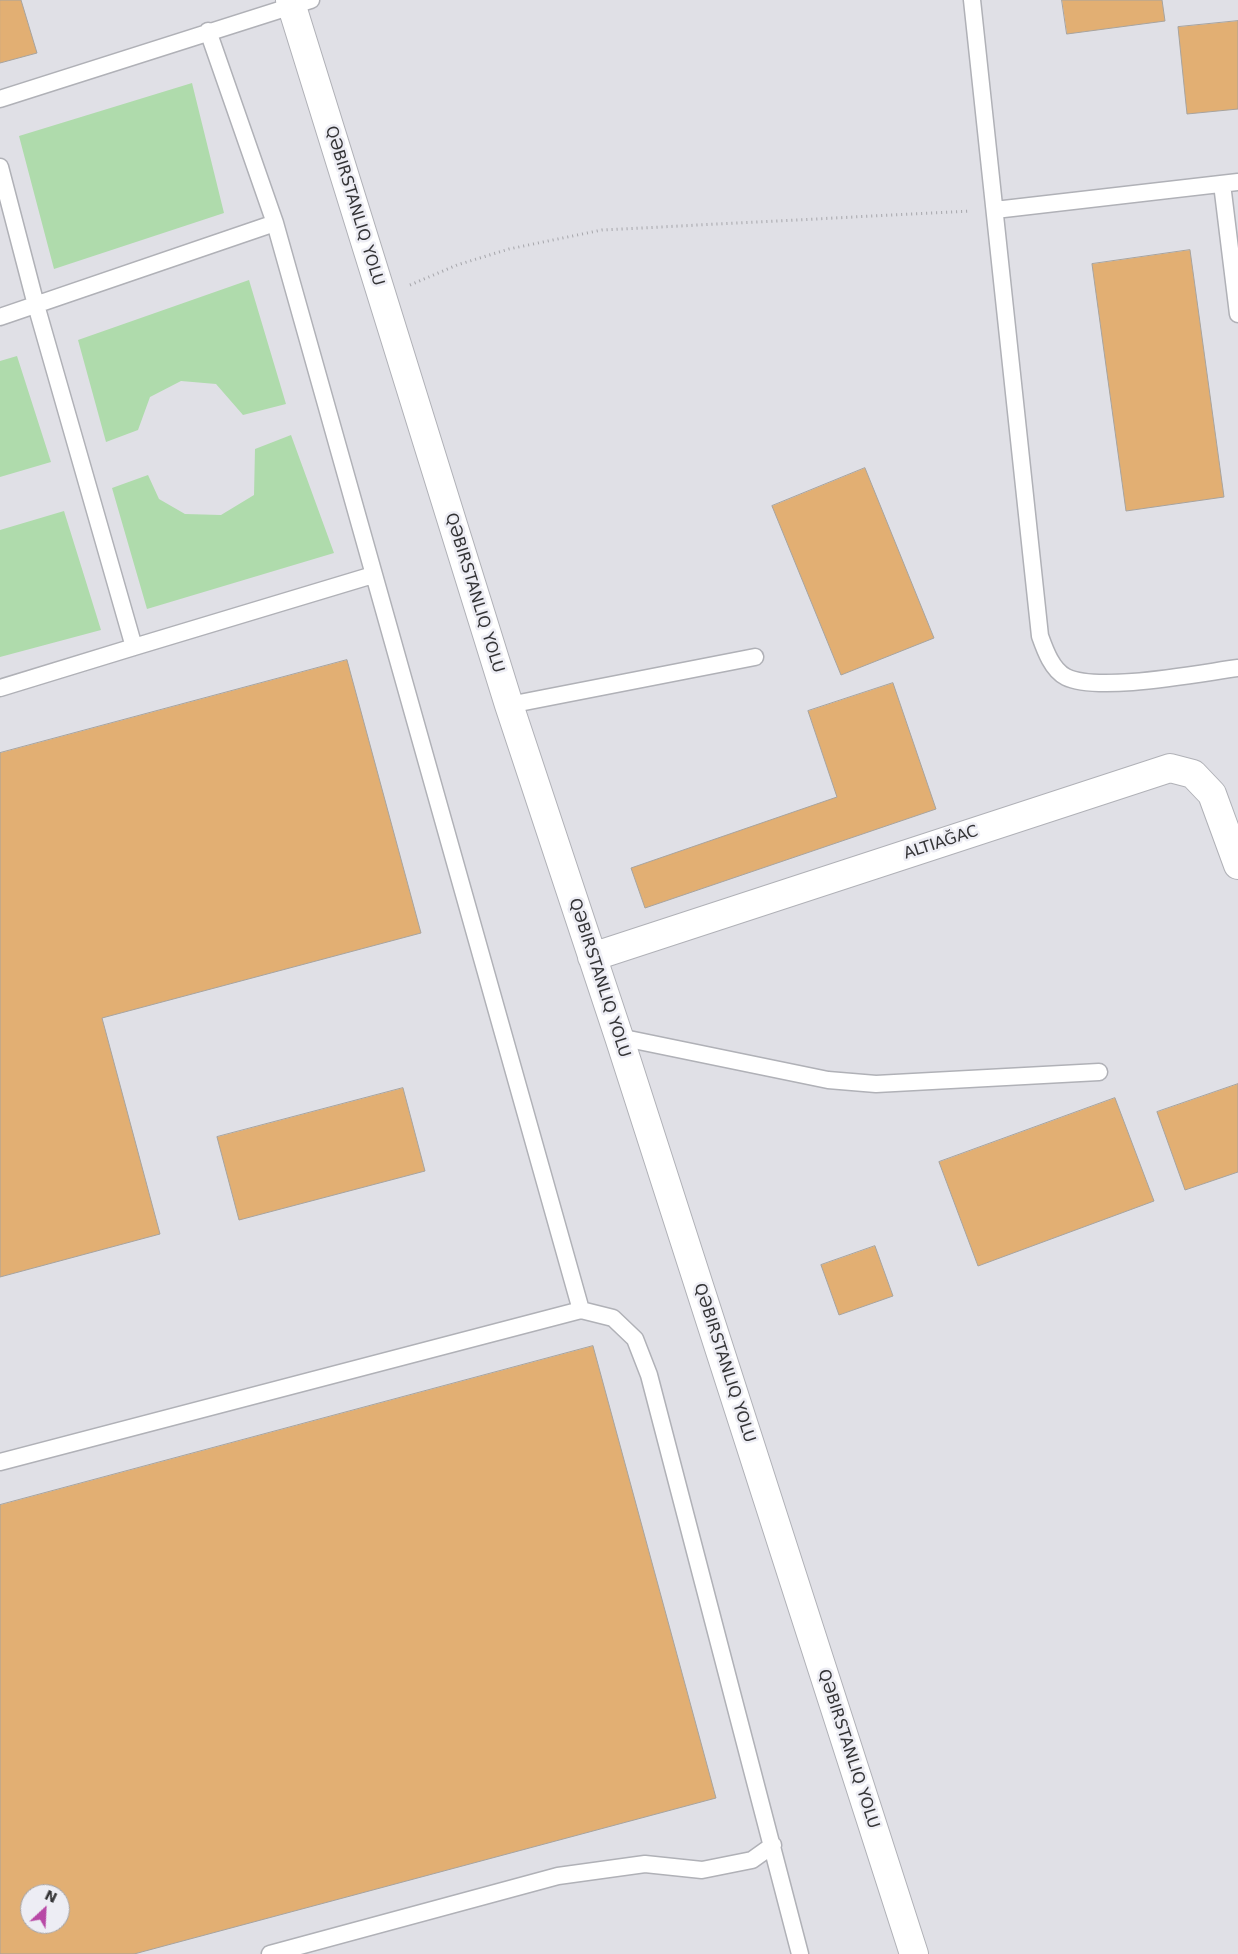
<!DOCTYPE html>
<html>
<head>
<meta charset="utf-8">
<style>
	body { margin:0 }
	#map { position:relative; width:1238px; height:1954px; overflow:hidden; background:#e0e0e6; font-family:"DejaVu Sans",sans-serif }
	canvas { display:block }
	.north { position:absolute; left:20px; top:1884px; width:50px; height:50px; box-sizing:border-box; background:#ededf4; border:1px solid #a3a3a8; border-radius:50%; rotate:25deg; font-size:14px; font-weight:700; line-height:20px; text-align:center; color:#343436 }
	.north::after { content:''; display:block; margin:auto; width:18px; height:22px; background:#b849a6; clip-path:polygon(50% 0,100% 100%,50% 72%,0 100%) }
</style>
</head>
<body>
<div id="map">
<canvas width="1238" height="1954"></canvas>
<div class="north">N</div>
</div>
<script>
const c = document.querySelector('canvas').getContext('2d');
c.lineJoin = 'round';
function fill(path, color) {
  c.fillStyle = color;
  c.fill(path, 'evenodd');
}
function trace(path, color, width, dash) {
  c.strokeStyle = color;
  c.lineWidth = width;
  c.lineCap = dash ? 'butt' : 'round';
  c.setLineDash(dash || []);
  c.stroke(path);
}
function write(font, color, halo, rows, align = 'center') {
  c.font = font + ' "DejaVu Sans",sans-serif';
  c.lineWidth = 5;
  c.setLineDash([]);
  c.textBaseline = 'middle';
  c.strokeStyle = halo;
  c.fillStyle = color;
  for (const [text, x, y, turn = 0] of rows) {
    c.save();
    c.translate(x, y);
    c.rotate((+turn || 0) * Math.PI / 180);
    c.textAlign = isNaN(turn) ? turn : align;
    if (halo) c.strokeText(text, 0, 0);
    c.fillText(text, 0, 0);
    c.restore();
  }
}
const green = new Path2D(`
	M192,83l32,130 -170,56 -35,-133z
	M249,280l37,124 -43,11 -27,-31 -35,-3 -31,16 -12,33 -32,12 -28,-102z
	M17,356l34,106 -51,15v-116z
	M291,435l43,118 -187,56 -35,-121 36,-13 11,24 26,15 36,1 33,-20 1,-46z
	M64,511l37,119 -101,27v-127z`);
const building = new Path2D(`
	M0,0h21l16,53 -37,10z
	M1062,0h100l3,21 -98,13z
	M1238,21v88l-51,5 -9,-87z
	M1190,250l34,247 -98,14 -34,-247z
	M865,468l69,170 -93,37 -69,-169z
	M347,660l74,273 -319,85 58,216 -160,43v-524z
	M893,683l43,126 -291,99 -14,-40 206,-71 -29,-86z
	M1238,1084v88l-53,18 -28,-78z
	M403,1088l22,83 -186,49 -22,-83z
	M1115,1098l39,103 -176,65 -39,-104z
	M875,1246l18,50 -54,19 -18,-50z
	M593,1346l123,452 -582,156h-134v-449zM30,1894h30v30h-30z`);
const path = new Path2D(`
	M410,285l47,-20 52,-16 93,-19 368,-19`);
const service = new Path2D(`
	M972,0l68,636c5,14 12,34 26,41 32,16 134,-4 172,-9
	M208,31l67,192 306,1087
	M0,99l311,-99
	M0,167l36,138 98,342 239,-72
	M1222,184l16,130
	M995,210l243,-28
	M0,317l275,-94
	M0,688l134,-41
	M509,705l246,-48
	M619,1037l209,43 48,4 223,-12
	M0,1462l581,-152 32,8 22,21 14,36 151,579
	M270,1954l288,-78 87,-12 57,6 50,-10 21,-15`);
const minor = new Path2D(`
	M290,0l219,705 110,332 295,917
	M592,957l578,-189 23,6 19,20 26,71`);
const streetNames = [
	["QƏBIRSTANLIQ YOLU",354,206,73],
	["QƏBIRSTANLIQ YOLU",474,593,73],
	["ALTIAĞAC",941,843,-18],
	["QƏBIRSTANLIQ YOLU",599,978,72],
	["QƏBIRSTANLIQ YOLU",724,1363,72],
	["QƏBIRSTANLIQ YOLU",848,1749,72]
];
fill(green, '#afdbac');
fill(building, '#e2af73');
trace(building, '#a7a39e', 1);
trace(service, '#b0b1b7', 19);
trace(minor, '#b0b1b7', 30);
trace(path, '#a5a5aa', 3, [1, 4]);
trace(service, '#fff', 16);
trace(minor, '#fff', 28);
write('16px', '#343436', '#ededf4', streetNames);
</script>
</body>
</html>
